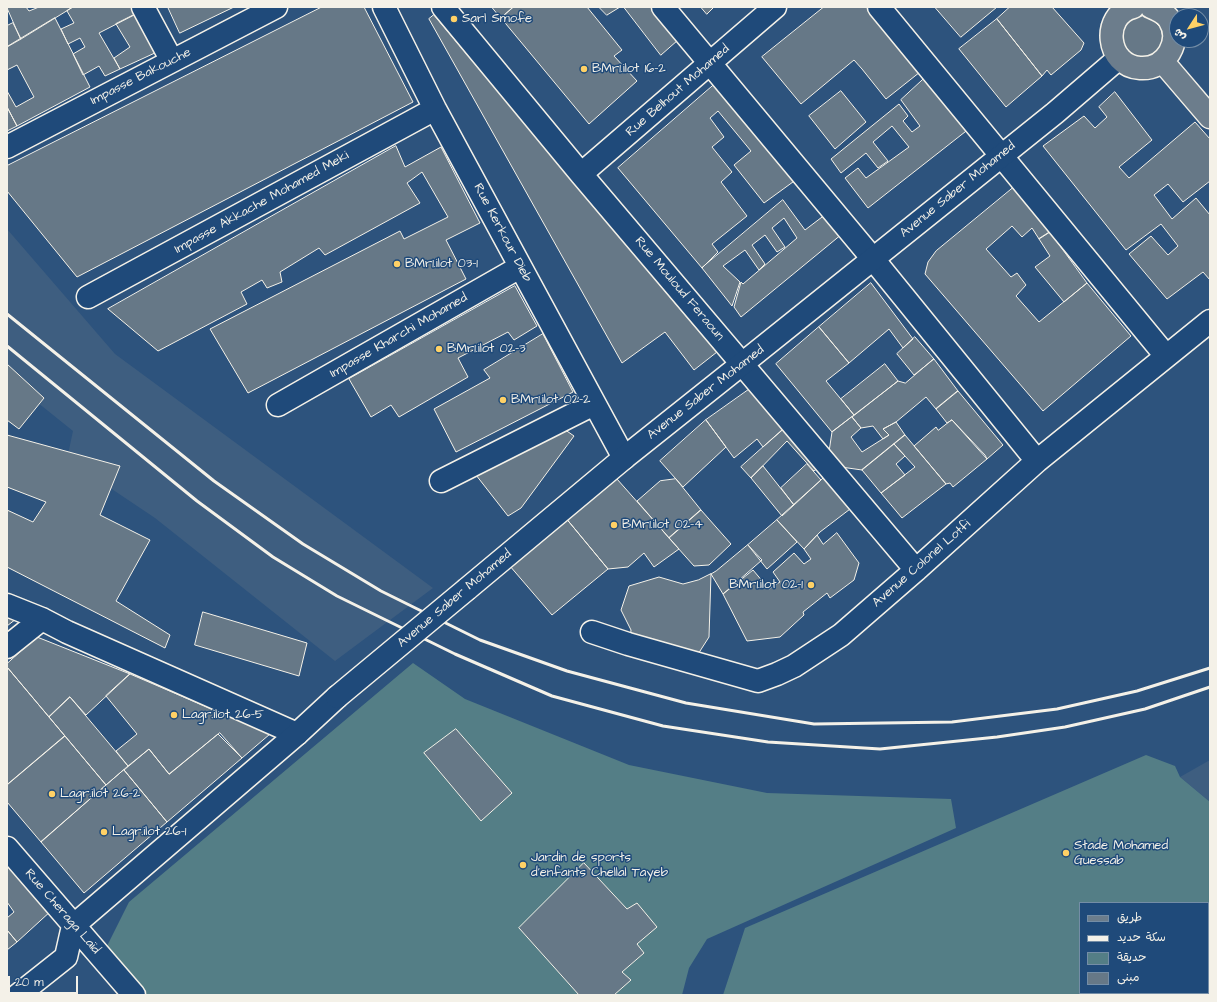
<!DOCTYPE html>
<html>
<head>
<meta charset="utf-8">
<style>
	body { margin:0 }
	#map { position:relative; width:1217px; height:1002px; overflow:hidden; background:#2d537d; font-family:"Architects Daughter","Playpen Sans Arabic",sans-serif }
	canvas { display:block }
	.frame { position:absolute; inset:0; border:8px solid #f4f1e8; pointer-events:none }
	.legend { position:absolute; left:1079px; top:902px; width:130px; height:92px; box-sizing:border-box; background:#1f4a7a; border:1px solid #748da6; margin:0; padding:5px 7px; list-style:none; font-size:12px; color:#f4f1e8 }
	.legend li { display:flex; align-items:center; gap:8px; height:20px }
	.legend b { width:20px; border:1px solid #748da6 }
	.north { position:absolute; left:1169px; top:8px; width:40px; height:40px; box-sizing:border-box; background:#1f4a7a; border:1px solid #748da6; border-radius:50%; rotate:234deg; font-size:11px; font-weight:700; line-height:16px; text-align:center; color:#f4f1e8 }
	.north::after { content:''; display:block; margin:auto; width:14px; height:18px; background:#ffd166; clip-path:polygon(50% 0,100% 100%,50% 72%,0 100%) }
	.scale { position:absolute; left:8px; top:976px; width:70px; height:18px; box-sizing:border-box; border:2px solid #f4f1e8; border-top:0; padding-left:5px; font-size:12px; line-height:14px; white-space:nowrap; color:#f4f1e8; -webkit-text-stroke:3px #1f4a7a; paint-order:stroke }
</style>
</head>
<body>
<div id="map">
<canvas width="1217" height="1002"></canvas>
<div class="frame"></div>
<ul class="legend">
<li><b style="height:5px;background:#6c7d8c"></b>طريق</li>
<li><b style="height:5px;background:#f4f1e8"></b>سكة حديد</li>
<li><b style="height:11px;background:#547e86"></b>حديقة</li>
<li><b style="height:11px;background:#667887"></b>مبنى</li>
</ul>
<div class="north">ش</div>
<div class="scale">20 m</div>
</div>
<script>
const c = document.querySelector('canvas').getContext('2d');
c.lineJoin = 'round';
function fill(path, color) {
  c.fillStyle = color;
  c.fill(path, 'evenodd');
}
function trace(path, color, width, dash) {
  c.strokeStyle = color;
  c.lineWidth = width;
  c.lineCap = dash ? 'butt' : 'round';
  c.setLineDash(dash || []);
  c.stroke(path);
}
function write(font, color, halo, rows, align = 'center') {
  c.font = font + ' "Architects Daughter",sans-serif';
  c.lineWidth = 3;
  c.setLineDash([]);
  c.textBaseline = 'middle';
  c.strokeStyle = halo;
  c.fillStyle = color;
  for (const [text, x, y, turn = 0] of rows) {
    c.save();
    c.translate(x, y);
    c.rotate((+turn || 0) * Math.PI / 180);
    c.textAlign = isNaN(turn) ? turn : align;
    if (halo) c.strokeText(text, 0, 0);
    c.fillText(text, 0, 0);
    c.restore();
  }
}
const built = new Path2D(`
	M7,229l108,125 318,234 -98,73 -180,-143 -88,-59 6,-28 -66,-53z
	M1210,760v42l-30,-25z`);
const green = new Path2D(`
	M413,663l52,36 164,66 138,28 184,6 5,29 -249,111 -18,29 -7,27h-535l-41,-47 23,-46z
	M1146,755l29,11 5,11 30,25v193h-487l22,-67zM1080,903h128v90h-128z`);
const building = new Path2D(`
	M7,7h19l3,4 10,-4h34l-52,32z
	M73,7h60l3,7 -37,19 21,36 -15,7 -6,-10 -16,9 -10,-21 12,-7 -5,-9 -12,6 -7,-15 13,-6 -7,-12z
	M168,7h66l-54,26z
	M322,7h42l49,95 -336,175 -70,-86v-25z
	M492,7h21l-12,11z
	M514,7h73l35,43 -8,6 23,25 -48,43 -88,-106z
	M599,7h21l-13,8z
	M624,7h27l27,33 -17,15z
	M701,7h13l-7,7z
	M824,7h45l51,65 -34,27 -24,-30 -8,-9 -53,44 -39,-47z
	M935,7h62l-36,30z
	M1010,7h42l32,36 -3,7 -30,25 -4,-5 -5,6 -45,-57z
	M136,14l21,38 -37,17 -6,-11 16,-11 -14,-23z
	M434,15l251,300 32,37 -23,18 -29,-38 -43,31 -193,-344z
	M1143,16l10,4 8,8 2,9 -3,12 -9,6 -8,3 -9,-3 -7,-4 -4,-10v-10l4,-8 7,-5z
	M55,18l35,69 -73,39 -10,-19v-16l9,16 18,-10 -17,-32 -10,5v-23z
	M997,19l45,57 -36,31 -47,-58z
	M13,23l8,16 -14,8v-21z
	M927,76l43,52 -102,80 -23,-30 13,-10 8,10 43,-31 -17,-21 -19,16 15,19 -10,7 -12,-15 -25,20 -10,-14 68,-55 9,12 -5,5 9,11 8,-6 -19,-26z
	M715,84l82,95 -33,24 -30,-38 17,-14 -33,-40 -8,7 14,19 -12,10 20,25 -11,10 26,34 -35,28 6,8 -16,16 -84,-100z
	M841,91l25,31 -31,27 -26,-33z
	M1115,92l37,48 -33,27 10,11 66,-56 15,17v42l-27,21 -15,-18 -14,11 18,24 24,-21 14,17v65l-7,-8 -36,27 -38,-45 22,-18 17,19 10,-9 -17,-22 -35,26 -83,-104 41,-30 11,12 12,-11 -8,-10z
	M7,107l10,19 -10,5z
	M396,146l9,21 36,-20 39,76 -34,17 20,39 -218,114 -38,-64 190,-98 4,8 44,-22 -26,-45 -15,11 13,20 -95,52 -6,-7 -39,24 2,10 -15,6 -5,-8 -21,12 6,12 -89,47 -50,-42z
	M1013,188l37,44 -11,7 -7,-11 -10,9 -10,-11 -26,23 25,28 6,-4 9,12 -10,11 23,26 48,-39 44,53 -88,75 -118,-137 3,-12 8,-11z
	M783,200l22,30 21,-16 16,20 -101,83 -7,-10 7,-25 2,2 54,-46 -13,-20 -12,10 13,19 -8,5 -12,-17 -13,10 13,19 -6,6 -14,-20 -22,16 17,16 -8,24 -30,-38z
	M1050,232l37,51 -23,19 -29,-35 15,-11 -11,-17z
	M871,283l42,56 -10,9 -14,-19 -40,34 -30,-36z
	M515,286l22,40 -23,14 -6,-8 -50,26 10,19 -69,40 -8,-12 -20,12 -22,-38z
	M819,327l30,36 -23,18 28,34 -22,17 -56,-68z
	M543,334l30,58 -117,60 -22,-43 56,-31 -6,-8z
	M915,337l19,22 -20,16 -17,-21z
	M934,359l24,32 -22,18 -10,-12 -30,25 -13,7 6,6 -6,4 -10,-13 -12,2 -9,-11 46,-36 7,2z
	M7,364l37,34 -25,31 -12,-9z
	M885,364l13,17 -44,34 -13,-16z
	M754,386l34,39 -25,22 -6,-8 -23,19 -28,-38z
	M958,391l45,54 -16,14 -35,-39 -5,3 -11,-14z
	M852,417l9,11 -10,9 11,15 27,-17 -6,-6 13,-7 9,13 -43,35 -35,-5 5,-33z
	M706,420l20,27 -43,40 -23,-26z
	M952,420l33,35 2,4 -34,28 -3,-4 -4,1 -32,-38 22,-19 2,3z
	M788,425l35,39 -9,7 -27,-30 -36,37 -10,-11z
	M564,429l10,7 -53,72 -13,8 -32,-41z
	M7,435l113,31 -20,49 50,25 -34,61 54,34 -5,13 -158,-81z
	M905,435l41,49 -44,34 -21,-25 34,-26 -21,-23z
	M894,444l11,12 -9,8 9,11 -24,18 -19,-23z
	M807,464l14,16 -27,25 -13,-17z
	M763,466l31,39 -12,11 -31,-38z
	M609,470l70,79 -25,18 -10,-14 -16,14 -20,2 -48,-58z
	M827,475l27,31 -34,26 -16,17 -27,-29z
	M676,479l25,31 -32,28 -32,-37 23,-20z
	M7,487l39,15 -13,20 -26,-12z
	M701,510l30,34 -22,21 -15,1 -25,-28z
	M560,511l48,58 -56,46 -49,-57z
	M777,520l20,22 -30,27 -19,-24z
	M837,533l22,30 -5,17 -24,18 -3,-5 -24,19 1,3 -24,22 -33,4 -24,-47 30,-24 16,19 11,-7 -7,-10 21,-19 10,11 7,-5 -7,-10 13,-14 6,9z
	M748,545l14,15 -39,34 -12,-20 5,-3z
	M711,574l-2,63 -16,25 -63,-21 1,-11 -10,-20 8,-24 30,-9 24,7 15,-4z
	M203,612l104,31 -8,33 -104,-31z
	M7,615l9,4 -9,7z
	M37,637l93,37 -44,41 -16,-18 -21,20 -42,-50v-3z
	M7,667l58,69 -58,49z
	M130,674l140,60 -28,24 -24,-24 -49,40 -20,-25 -21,17 -12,-15 21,-17 -31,-38z
	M70,697l58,69 -22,19 -57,-68z
	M456,729l56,64 -31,28 -57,-68z
	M220,733l22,25 -75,64 -43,-52 25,-21 20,25z
	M65,736l41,49 -65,57 -34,-40v-17z
	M124,770l43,52 -83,71 -43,-51z
	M7,857l45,53 -35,32 -10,-12v-12l7,-6 -7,-10z
	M584,863l43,46 10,-6 20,24 -20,17 7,9 -22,19 9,8 -17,15h-35l-60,-67z
	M7,930l10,12 -10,8z`);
const street = new Path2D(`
	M143,7l29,54
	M384,7l51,102 189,349
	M443,7l138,167 161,190 174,206
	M663,7l210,252 164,202
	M879,7l287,349
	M7,147l269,-140
	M581,174l194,-167
	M88,297l347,-188
	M278,405l242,-138
	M441,481l153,-77
	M7,605l35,14 25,13 230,102
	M592,632l36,12 130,37 19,-7 17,-8 47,-31 75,-65 121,-109 173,-140
	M7,647l35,-28`);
const secondary = new Path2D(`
	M467,589l157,-131 118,-94 313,-251 64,-55
	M7,848l127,147
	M18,995l48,-38 7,-31 224,-192 40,-37`);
const primary = new Path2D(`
	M1133,7c-32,8 -27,59 7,61 26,2 43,-27 29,-49 -4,-6 -11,-9 -18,-12
	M1163,62l47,55`);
const rail = new Path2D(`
	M7,314l207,167 89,63 78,47 99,49 87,31 119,32 128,21 138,-2 105,-13 80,-18 73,-23
	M7,346l190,155 76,56 64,39 118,58 97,42 111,30 105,16 112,7 117,-12 68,-10 80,-18 65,-22`);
const secondaryBridge = new Path2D(`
	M337,697l130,-108`);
const markers = [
	[454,19,4,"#ffd166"],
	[584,69,4,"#ffd166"],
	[397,264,4,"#ffd166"],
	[439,349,4,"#ffd166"],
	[503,400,4,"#ffd166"],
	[614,525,4,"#ffd166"],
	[811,585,4,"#ffd166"],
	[174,715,4,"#ffd166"],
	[52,794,4,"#ffd166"],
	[104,832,4,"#ffd166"],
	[1066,853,4,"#ffd166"],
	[523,865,4,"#ffd166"]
];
const poiNames = [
	["Sarl Smofe",462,19],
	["BMr1.ilot 16-2",592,69],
	["BMr1.ilot 03-1",405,264],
	["BMr1.ilot 02-3",447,349],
	["BMr1.ilot 02-2",511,400],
	["BMr1.ilot 02-4",622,525],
	["BMr1.ilot 02-1",803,585,"right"],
	["Lagr.ilot 26-5",182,715],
	["Lagr.ilot 26-2",60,794],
	["Lagr.ilot 26-1",112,832],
	["Stade Mohamed",1074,846],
	["Guessab",1074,861],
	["Jardin de sports",531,858],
	["d'enfants Chellal Tayeb",531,873]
];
const streetNames = [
	["Impasse Bakouche",141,77,-27],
	["Rue Belhout Mohamed",678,91,-41],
	["Avenue Saber Mohamed",958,190,-39],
	["Impasse Akkache Mohamed Meki",262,203,-29],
	["Rue Kerkour Dieb",502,233,62],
	["Rue Mouloud Feraoun",679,289,50],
	["Impasse Kharchi Mohamed",399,336,-30],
	["Avenue Saber Mohamed",706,393,-38],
	["Avenue Colonel Lotfi",922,564,-41],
	["Avenue Saber Mohamed",455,599,-40],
	["Rue Cheraga Laïd",62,912,49]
];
fill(built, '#3e5e80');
fill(green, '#547e86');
fill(building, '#667887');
trace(building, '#f4f1e8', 1);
trace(street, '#f4f1e8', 25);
trace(secondary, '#f4f1e8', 25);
trace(primary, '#f4f1e8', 25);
trace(street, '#1f4a7a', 22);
trace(secondary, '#1f4a7a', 22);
trace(primary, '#6c7d8c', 22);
trace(rail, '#f4f1e8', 3);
trace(secondaryBridge, '#f4f1e8', 25, []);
trace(secondaryBridge, '#1f4a7a', 22);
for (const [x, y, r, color] of markers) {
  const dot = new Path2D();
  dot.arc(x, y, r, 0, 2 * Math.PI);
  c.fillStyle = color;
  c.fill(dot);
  trace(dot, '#1f4a7a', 1.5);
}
write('13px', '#f4f1e8', '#1f4a7a', poiNames, 'left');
write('13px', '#f4f1e8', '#1f4a7a', streetNames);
</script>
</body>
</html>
